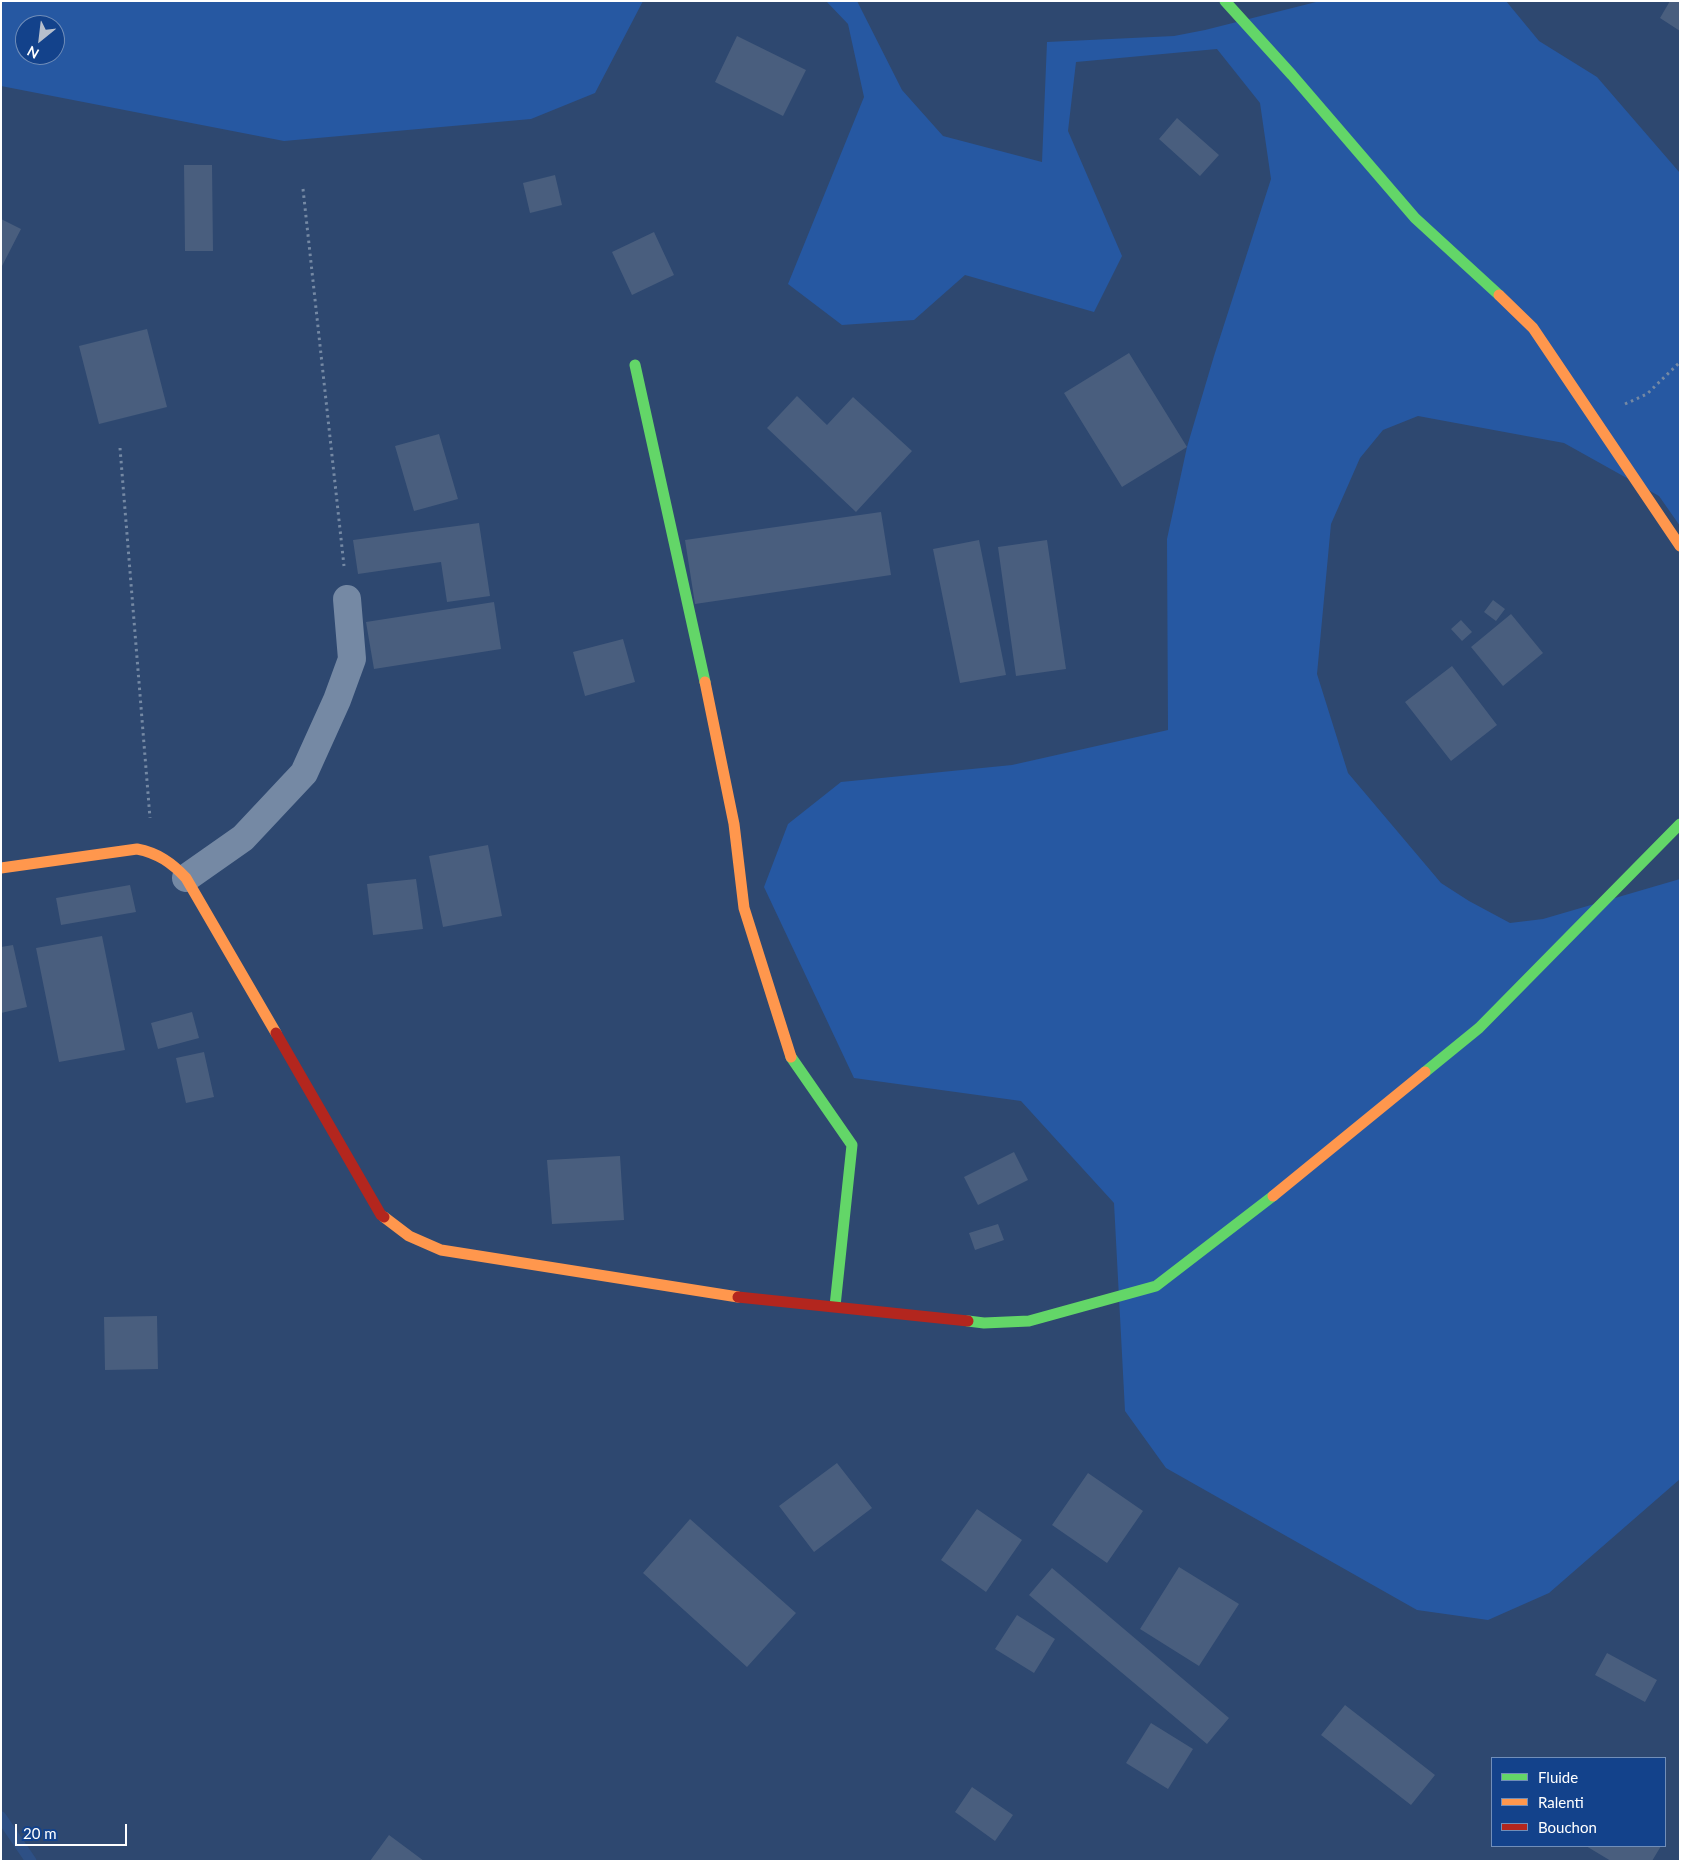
<!DOCTYPE html>
<html>
<head>
<meta charset="utf-8">
<style>
	body { margin:0 }
	#map { position:relative; width:1681px; height:1862px; overflow:hidden; background:#2e4870; font-family:Lato,sans-serif }
	canvas { display:block }
	.frame { position:absolute; inset:0; border:2px solid #fff; pointer-events:none }
	.legend { position:absolute; left:1491px; top:1757px; width:175px; height:90px; box-sizing:border-box; background:#13428b; border:1px solid #718eb9; margin:0; padding:6px 9px; list-style:none; font-size:15px; color:#fff }
	.legend li { display:flex; align-items:center; gap:10px; height:25px }
	.legend b { width:25px; border:1px solid #718eb9 }
	.north { position:absolute; left:15px; top:15px; width:50px; height:50px; box-sizing:border-box; background:#13428b; border:1px solid #718eb9; border-radius:50%; rotate:209deg; font-size:14px; font-weight:700; line-height:20px; text-align:center; color:#fff }
	.north::after { content:''; display:block; margin:auto; width:18px; height:22px; background:#b6bfcd; clip-path:polygon(50% 0,100% 100%,50% 72%,0 100%) }
	.scale { position:absolute; left:15px; top:1824px; width:112px; height:22px; box-sizing:border-box; border:2px solid #fff; border-top:0; padding-left:6px; font-size:15px; line-height:18px; white-space:nowrap; color:#fff; -webkit-text-stroke:4px #13428b; paint-order:stroke }
</style>
</head>
<body>
<div id="map">
<canvas width="1681" height="1862"></canvas>
<div class="frame"></div>
<ul class="legend">
<li><b style="height:6px;background:#63d668"></b>Fluide</li>
<li><b style="height:6px;background:#ff974d"></b>Ralenti</li>
<li><b style="height:6px;background:#b3261e"></b>Bouchon</li>
</ul>
<div class="north">N</div>
<div class="scale">20 m</div>
</div>
<script>
const c = document.querySelector('canvas').getContext('2d');
c.lineJoin = 'round';
function fill(path, color) {
  c.fillStyle = color;
  c.fill(path, 'evenodd');
}
function trace(path, color, width, dash) {
  c.strokeStyle = color;
  c.lineWidth = width;
  c.lineCap = dash ? 'butt' : 'round';
  c.setLineDash(dash || []);
  c.stroke(path);
}
const green = new Path2D(`
	M1,1h642l-48,92 -64,26 -247,22 -283,-55zM25,25h30v30h-30z
	M826,1h31l45,89 41,46 99,26 5,-120 127,-6 31,-6 115,-29h186l33,40 58,36 83,96v353l-21,-30 -95,-53 -146,-27 -35,14 -23,28 -29,66 -14,150 31,99 93,110 28,18 41,22 33,-4 137,-40v600l-131,114 -61,27 -71,-10 -251,-142 -41,-57 -11,-208 -93,-102 -167,-23 -90,-191 24,-63 53,-42 171,-17 156,-35 -1,-191 20,-92 27,-91 57,-177 -11,-76 -43,-54 -141,13 -8,69 54,125 -28,56 -129,-37 -51,45 -72,5 -54,-41 76,-187 -16,-73z`);
const stream = new Path2D(`
	M1,1817l30,44`);
const building = new Path2D(`
	M1670,1h10v30l-20,-13z
	M737,36l69,34 -23,46 -68,-34z
	M1177,118l42,37 -19,21 -41,-37z
	M184,165h28l1,86h-28z
	M555,175l7,30 -32,8 -7,-30z
	M1,219l20,10 -20,39z
	M654,232l20,43 -42,20 -20,-43z
	M147,329l20,78 -68,17 -20,-78z
	M1129,353l58,94 -65,40 -58,-94z
	M797,396l30,29 26,-28 59,54 -56,61 -89,-84z
	M439,434l19,65 -44,12 -19,-65z
	M881,512l10,63 -196,29 -10,-64z
	M479,523l11,73 -43,6 -6,-40 -83,12 -5,-34z
	M979,540l27,135 -46,8 -27,-134z
	M1047,540l19,129 -50,7 -18,-129z
	M1493,600l12,9 -9,12 -12,-9z
	M494,602l7,47 -127,20 -8,-47z
	M1511,614l32,39 -40,33 -32,-39z
	M1461,620l11,12 -10,9 -11,-12z
	M623,639l12,43 -50,14 -12,-44z
	M1452,666l45,59 -46,36 -46,-59z
	M488,845l14,71 -59,11 -14,-71z
	M416,879l7,50 -50,6 -6,-51z
	M130,885l6,27 -75,13 -5,-27z
	M102,936l23,114 -66,12 -23,-114z
	M13,945l14,62 -26,6v-66z
	M192,1012l7,26 -41,11 -7,-26z
	M204,1052l10,45 -28,6 -10,-45z
	M1014,1152l14,28 -50,25 -14,-28z
	M620,1156l4,64 -72,4 -5,-64z
	M998,1224l6,16 -29,10 -6,-17z
	M157,1316l1,53 -53,1 -1,-53z
	M837,1463l35,45 -58,44 -35,-46z
	M1088,1473l55,38 -36,52 -55,-38z
	M977,1509l45,31 -36,52 -45,-32z
	M690,1519l106,94 -49,54 -104,-94z
	M1179,1567l60,37 -40,62 -59,-37z
	M1052,1568l177,150 -22,26 -178,-149z
	M1017,1615l38,24 -21,34 -39,-24z
	M1607,1653l50,27 -12,22 -50,-27z
	M1345,1705l90,70 -24,30 -90,-70z
	M1151,1723l42,26 -25,40 -42,-26z
	M972,1787l41,28 -18,26 -40,-29z
	M389,1835l35,26h-54z
	M1586,1846h75l-9,15h-41z`);
const path = new Path2D(`
	M303,189l41,377
	M1625,404l22,-10 33,-32
	M120,448l30,370`);
const street = new Path2D(`
	M186,878l57,-40 61,-65 33,-73 15,-41 -5,-60`);
const fast = new Path2D(`
	M1225,1l67,74 123,143 84,77
	M635,365l70,317
	M791,1057l61,88 -17,161
	M1425,1072l54,-44 201,-204
	M968,1321l16,2 45,-2 127,-35 117,-90`);
const slow = new Path2D(`
	M1499,295l34,33 147,218
	M705,682l29,142 10,84 47,149
	M1,868l136,-19c21,4 35,14 49,29l90,155
	M1273,1196l152,-124
	M384,1217l25,19 32,14 297,47`);
const jam = new Path2D(`
	M276,1033l105,182 3,2
	M738,1297l230,24`);
fill(green, '#2658a2');
trace(stream, '#2e5085', 11);
fill(building, '#495e7e');
trace(path, '#7589a4', 3, [2.5, 4]);
trace(street, '#7589a4', 28);
trace(fast, '#63d668', 11);
trace(slow, '#ff974d', 11);
trace(jam, '#b3261e', 11);
</script>
</body>
</html>
